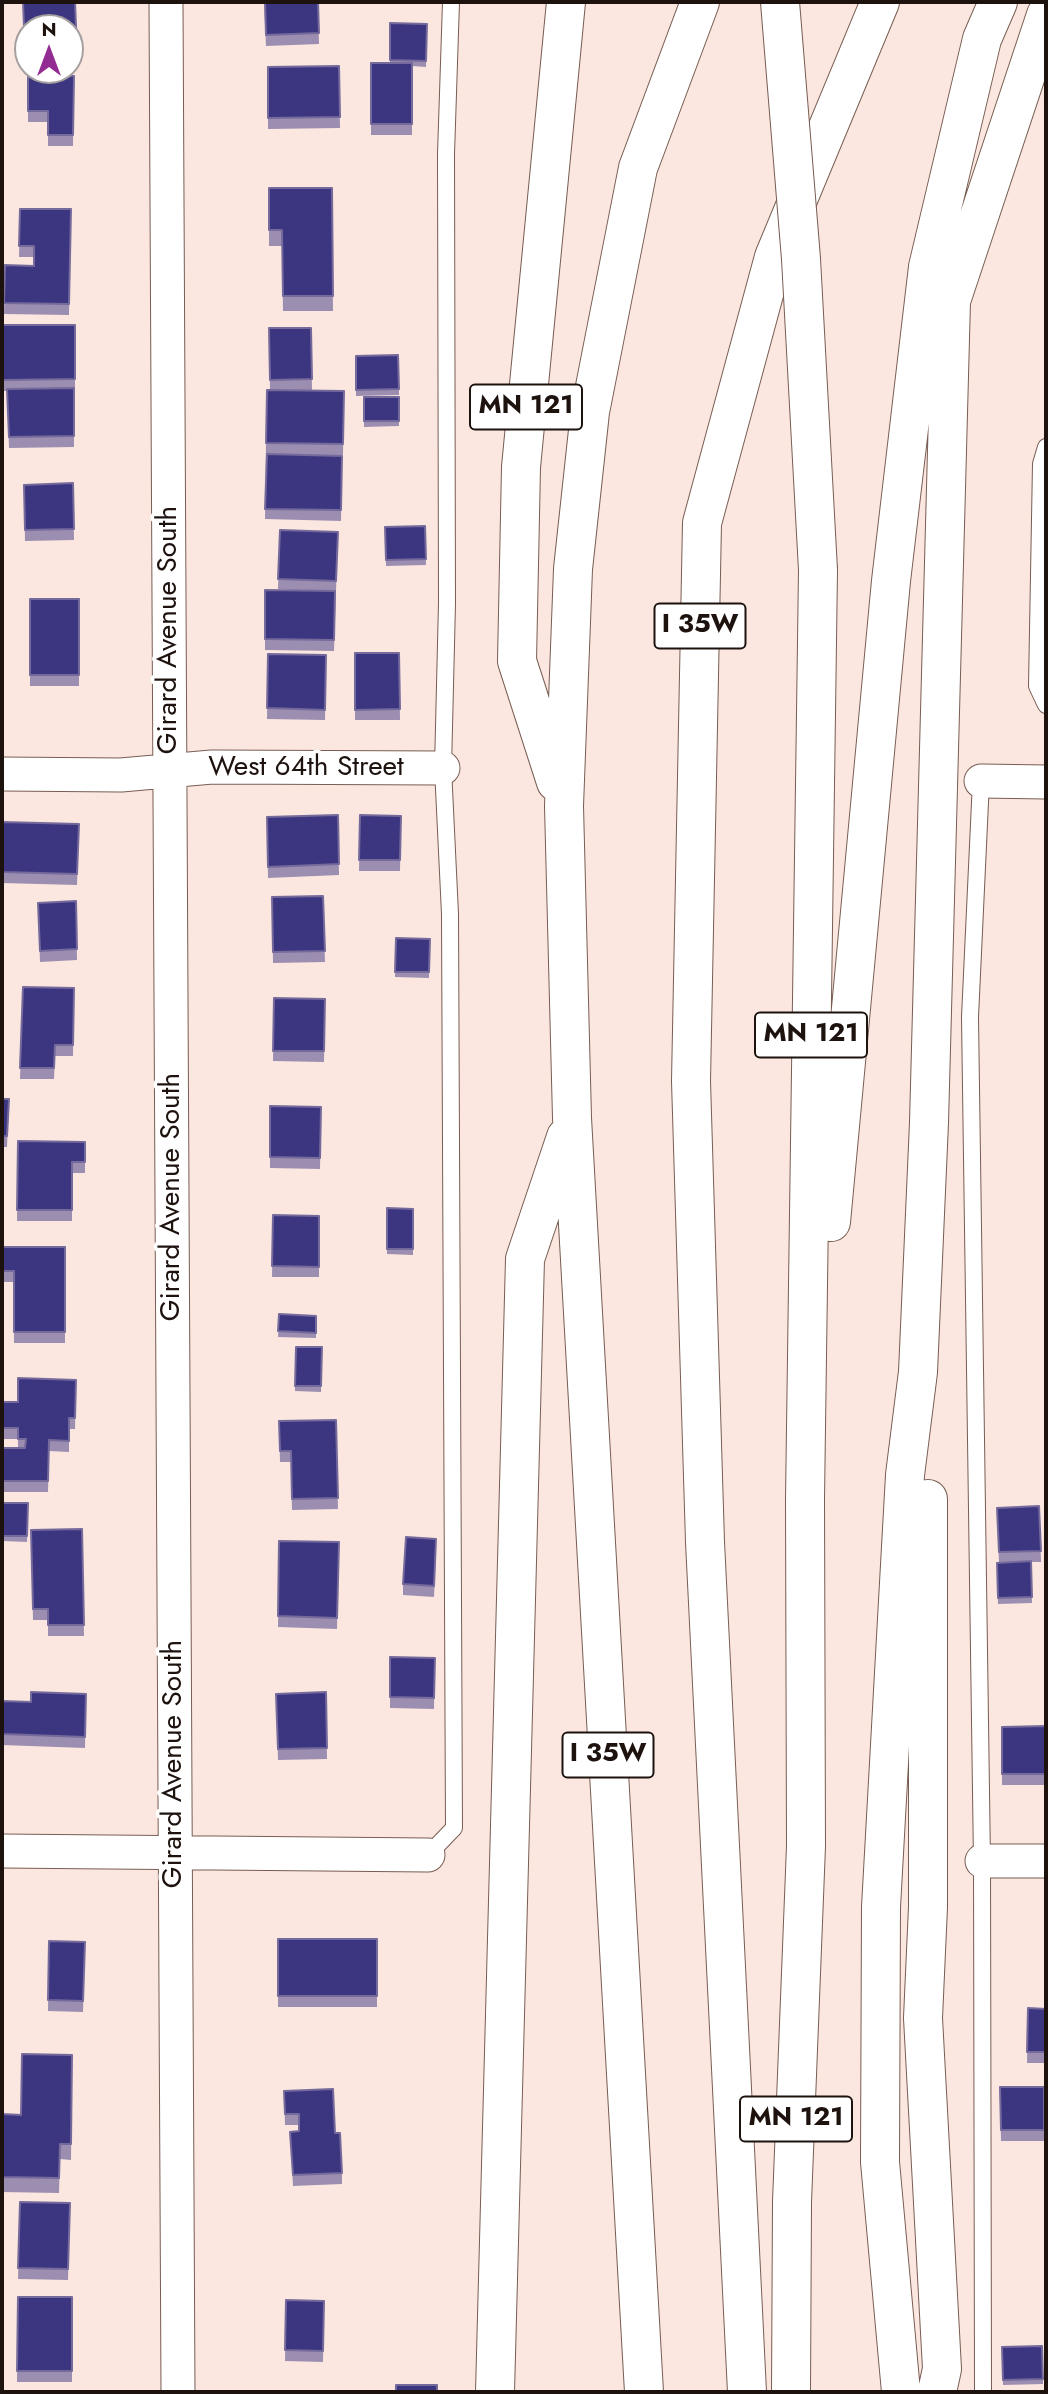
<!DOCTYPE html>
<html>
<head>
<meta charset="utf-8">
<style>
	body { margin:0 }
	#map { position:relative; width:1048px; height:2394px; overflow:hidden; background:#fbe7e0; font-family:Jost,sans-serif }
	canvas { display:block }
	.frame { position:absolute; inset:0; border:4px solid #1d120e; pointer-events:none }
	.north { position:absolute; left:14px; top:14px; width:70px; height:70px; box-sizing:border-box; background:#fff; border:2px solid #a5a09f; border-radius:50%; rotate:0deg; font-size:19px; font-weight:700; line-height:28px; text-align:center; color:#1d120e }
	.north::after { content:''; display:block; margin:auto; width:24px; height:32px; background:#922c92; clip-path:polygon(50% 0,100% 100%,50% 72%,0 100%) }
</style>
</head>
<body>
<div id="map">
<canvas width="1048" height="2394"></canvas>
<div class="frame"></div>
<div class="north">N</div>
</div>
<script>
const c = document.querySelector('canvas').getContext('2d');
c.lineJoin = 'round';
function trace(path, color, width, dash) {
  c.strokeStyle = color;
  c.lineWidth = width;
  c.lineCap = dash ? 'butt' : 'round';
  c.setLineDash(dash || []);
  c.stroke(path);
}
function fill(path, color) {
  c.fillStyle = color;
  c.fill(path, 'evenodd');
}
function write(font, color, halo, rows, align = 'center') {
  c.font = font + ' Jost,sans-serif';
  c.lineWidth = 7;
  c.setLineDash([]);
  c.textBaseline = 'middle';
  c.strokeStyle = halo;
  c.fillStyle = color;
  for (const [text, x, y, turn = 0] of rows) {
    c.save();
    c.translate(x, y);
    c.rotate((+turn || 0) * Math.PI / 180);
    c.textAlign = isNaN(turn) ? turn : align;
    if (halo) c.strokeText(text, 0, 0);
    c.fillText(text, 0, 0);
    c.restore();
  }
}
const lane = new Path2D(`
	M1046,447l-5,17 -4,222 9,19
	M981,781l-11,236 12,844 1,531
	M428,1855l26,-27 -4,-914 -7,-146 4,-165 -1,-449 5,-152`);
const street = new Path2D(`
	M166,2l12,2390
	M2,774l119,1 91,-8 231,1
	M981,781l65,1
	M2,1851l426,4
	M982,1861h64`);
const highway = new Path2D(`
	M556,782l-39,-121 4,-194 45,-465
	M831,1222l60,-641 37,-314 54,-228 16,-37
	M928,1499v408l-5,111 19,351 -5,23
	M495,2392l30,-1133 41,-122
	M644,2392l-72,-1274 -8,-312 9,-237 17,-157 48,-244 62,-166
	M747,2392l-42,-850 -14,-461 11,-558 72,-266 106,-255
	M791,2392l1,-190 14,-356 -1,-347 13,-929
	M901,2392l-21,-230 1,-255 24,-432 13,-103 11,-249 22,-822 95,-286`);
const highwayBridge = new Path2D(`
	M780,2l21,257 17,311`);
const wall = new Path2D(`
	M23,2h52l2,58h-7v-32h-42v34h-3z
	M264,2h54l1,42 -53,2z
	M390,23l37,1 -1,43 -14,-1v69h-41v-72h19z
	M339,66l1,62 -72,1v-62z
	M28,75l46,1 -1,70h-25v-24h-20z
	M269,188h63l1,123h-50l-1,-65h-13z
	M20,209h51l-2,106 -65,-1 1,-49 29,1v-9h-15z
	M2,325h73v65h-1v57l-65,1 -2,-57h-5z
	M269,328h42l1,62 32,1 -1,64h-52l51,1 -1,65 -76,-2 1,-76 4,-53z
	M356,356l43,33v6l-43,1z
	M364,397h35v29l-35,1z
	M73,483l1,57 -49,1 -1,-56z
	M425,526l1,39 -40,1 -1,-39z
	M280,530l58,2 -4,119 -69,-1v-60l39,1 -26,-2z
	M30,599h49v87h-49z
	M355,653h44l1,67h-45z
	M268,654l58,1 -1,65 -58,-1z
	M338,815l1,60 -71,3 -1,-61z
	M360,815l41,1 -1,55h-41z
	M2,822l77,2 -2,61 -75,-2z
	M323,896l2,66 -52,1 -1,-66z
	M76,901l1,59 -37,2 -2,-59z
	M430,939l-1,39 -34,-1v-5z
	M23,987l51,1 -1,68h-18l-1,23h-34z
	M274,998l51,1 -1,63 -51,-1z
	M2,1099h7l-2,48h-5z
	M270,1106l51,1 -1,62 -50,-1z
	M18,1141l67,1v31h-13v48h-55z
	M387,1208l26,1v46l-26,-1z
	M273,1215l46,1v61h-47z
	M2,1247h63v96h-51v-61h-12z
	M279,1314l37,2v22l-38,-1z
	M322,1347l-1,45 -26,-1v-5z
	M76,1380l-1,49h-6v23l-20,-1 -1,41h-46v-44h16v-9h-15v-37h15z
	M336,1420l2,89 -46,1 -1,-48h-11l-1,-41z
	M2,1503h26l-1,39 -25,-1z
	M1039,1506l2,56h-10l1,41 -34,1 -1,-41h2l-2,-55z
	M82,1529l2,107h-36v-16h-15l-2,-90z
	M279,1541l60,1 -2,87 -59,-2z
	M436,1550l-2,47 -31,-2v-11z
	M390,1657l45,1 -1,51 -44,-1z
	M326,1692l1,67 -49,1 -2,-66z
	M86,1694l-1,54 -83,-3v-44l29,1z
	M1046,1726v59h-44v-58z
	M278,1939h99v68h-99z
	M49,1941l36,1 -2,70 -35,-1z
	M1028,2008l18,1v54h-19z
	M72,2055l-1,105 -11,-1 -1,34 -57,-1v-78l19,1z
	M1000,2087h44v54h-43z
	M284,2091l51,42 7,40v11l-49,2 -3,-54 9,-1v-6h-14z
	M20,2202l50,1 -2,77 -50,-1z
	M18,2297h54v85h-55z
	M286,2300l38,1 -1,61 -38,-1z
	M1002,2347l41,32v5l-40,1z`);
const building = new Path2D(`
	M23,2h52l2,47h-7v-21h-42v23h-3z
	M265,2h53l1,31 -53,2z
	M390,23l37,1 -1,37 -36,-1z
	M371,63h41v61h-41z
	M339,66l1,51 -72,1v-51z
	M28,75l46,1 -1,59h-25v-24h-20z
	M269,188h63l1,108h-50l-1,-66h-13z
	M20,209h51l-2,95 -65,-1 1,-38 29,1v-20h-15z
	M2,325h73v54l-73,1z
	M269,328h42l1,51 -42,1z
	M398,355l1,34 -43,1v-34z
	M74,388v48l-65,1 -2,-48z
	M267,390l77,1 -1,53 -77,-1z
	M364,397h35v24h-35z
	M267,454l75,2 -1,54 -76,-1z
	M73,483l1,46 -49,1 -1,-45z
	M425,526l1,33 -40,1 -1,-33z
	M280,530l58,2 -2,49 -58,-2z
	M265,590l70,1 -1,49 -69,-1z
	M30,599h49v76h-49z
	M355,653h44l1,56 -45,1z
	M268,654l58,1 -1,55 -58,-2z
	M338,815l1,49 -71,3 -1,-50z
	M360,815l41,1 -1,44h-41z
	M2,822l77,2 -2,50 -75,-2z
	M323,896l2,55 -52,1 -1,-55z
	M76,901l1,48 -37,2 -2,-48z
	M396,938l34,1 -1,33h-34z
	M23,987l51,1 -1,57h-18l-1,23h-34z
	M274,998l51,1 -1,52h-51z
	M2,1099h7l-2,37h-5z
	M270,1106l51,1 -1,51 -50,-1z
	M18,1141l67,1v20h-13v48h-55z
	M387,1208l26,1v40h-26z
	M273,1215l46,1v51l-47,-1z
	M2,1247h63v85h-51v-61h-12z
	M279,1314l37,2v17l-38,-2z
	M296,1347h26l-1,39h-26z
	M18,1378l58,2 -1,38h-6v23l-20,-1 -1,41h-46v-33h23l1,-9h-8v-11h-15v-26h15z
	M336,1420l2,78 -46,1 -1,-48h-11l-1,-30z
	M2,1503h26l-1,33h-25z
	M1039,1506l2,45 -42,1 -2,-44z
	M82,1529l2,96h-36v-16h-15l-2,-79z
	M406,1537l30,2 -2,47 -31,-2z
	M279,1541l60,1 -2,76 -59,-2z
	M1031,1561l1,36 -34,1 -1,-35z
	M390,1657l45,1 -1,40 -44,-1z
	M31,1692l55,2 -1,43 -83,-3v-33l29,1z
	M326,1692l1,56 -49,1 -2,-55z
	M1046,1726v48h-44v-47z
	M278,1939h99v57h-99z
	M49,1941l36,1 -2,59 -35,-1z
	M1028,2008l18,1v43h-19z
	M22,2054l50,1 -1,89h-11l-1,34 -57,-1v-63l19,1z
	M1000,2087h44v43h-43z
	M333,2089l2,44h5l2,40 -49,2 -3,-43 9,-1v-17h-14l-1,-23z
	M20,2202l50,1 -2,66 -50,-1z
	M2,2270h1v25h-1z
	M18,2297h54v74h-55z
	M286,2300l38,1 -1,50 -38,-1z
	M1042,2346l1,33 -40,1 -1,-33z
	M396,2385h41v7h-41z`);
const shields = [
	[526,407,112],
	[700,626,91],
	[811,1035,112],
	[608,1755,91],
	[796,2119,112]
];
const shieldNames = [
	["MN 121",526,407],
	["I 35W",700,626],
	["MN 121",811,1035],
	["I 35W",608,1755],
	["MN 121",796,2119]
];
const streetNames = [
	["Girard Avenue South",169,630,-90],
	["West 64th Street",306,768],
	["Girard Avenue South",172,1197,-90],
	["Girard Avenue South",174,1764,-90]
];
trace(lane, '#785d52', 18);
trace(street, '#785d52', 35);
trace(highway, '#785d52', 40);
trace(lane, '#fff', 16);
trace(street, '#fff', 33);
trace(highway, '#fff', 38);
trace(highwayBridge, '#785d52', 40, []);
trace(highwayBridge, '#fff', 38);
fill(wall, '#9c8eb0');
fill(building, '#3c357f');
trace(building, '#756a9c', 2);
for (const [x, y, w] of shields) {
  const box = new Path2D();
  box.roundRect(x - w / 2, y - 22.5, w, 45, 5);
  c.fillStyle = '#fff';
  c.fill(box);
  trace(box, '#1d120e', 2);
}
write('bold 26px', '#1d120e', null, shieldNames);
write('28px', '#1d120e', '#fff', streetNames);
</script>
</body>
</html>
